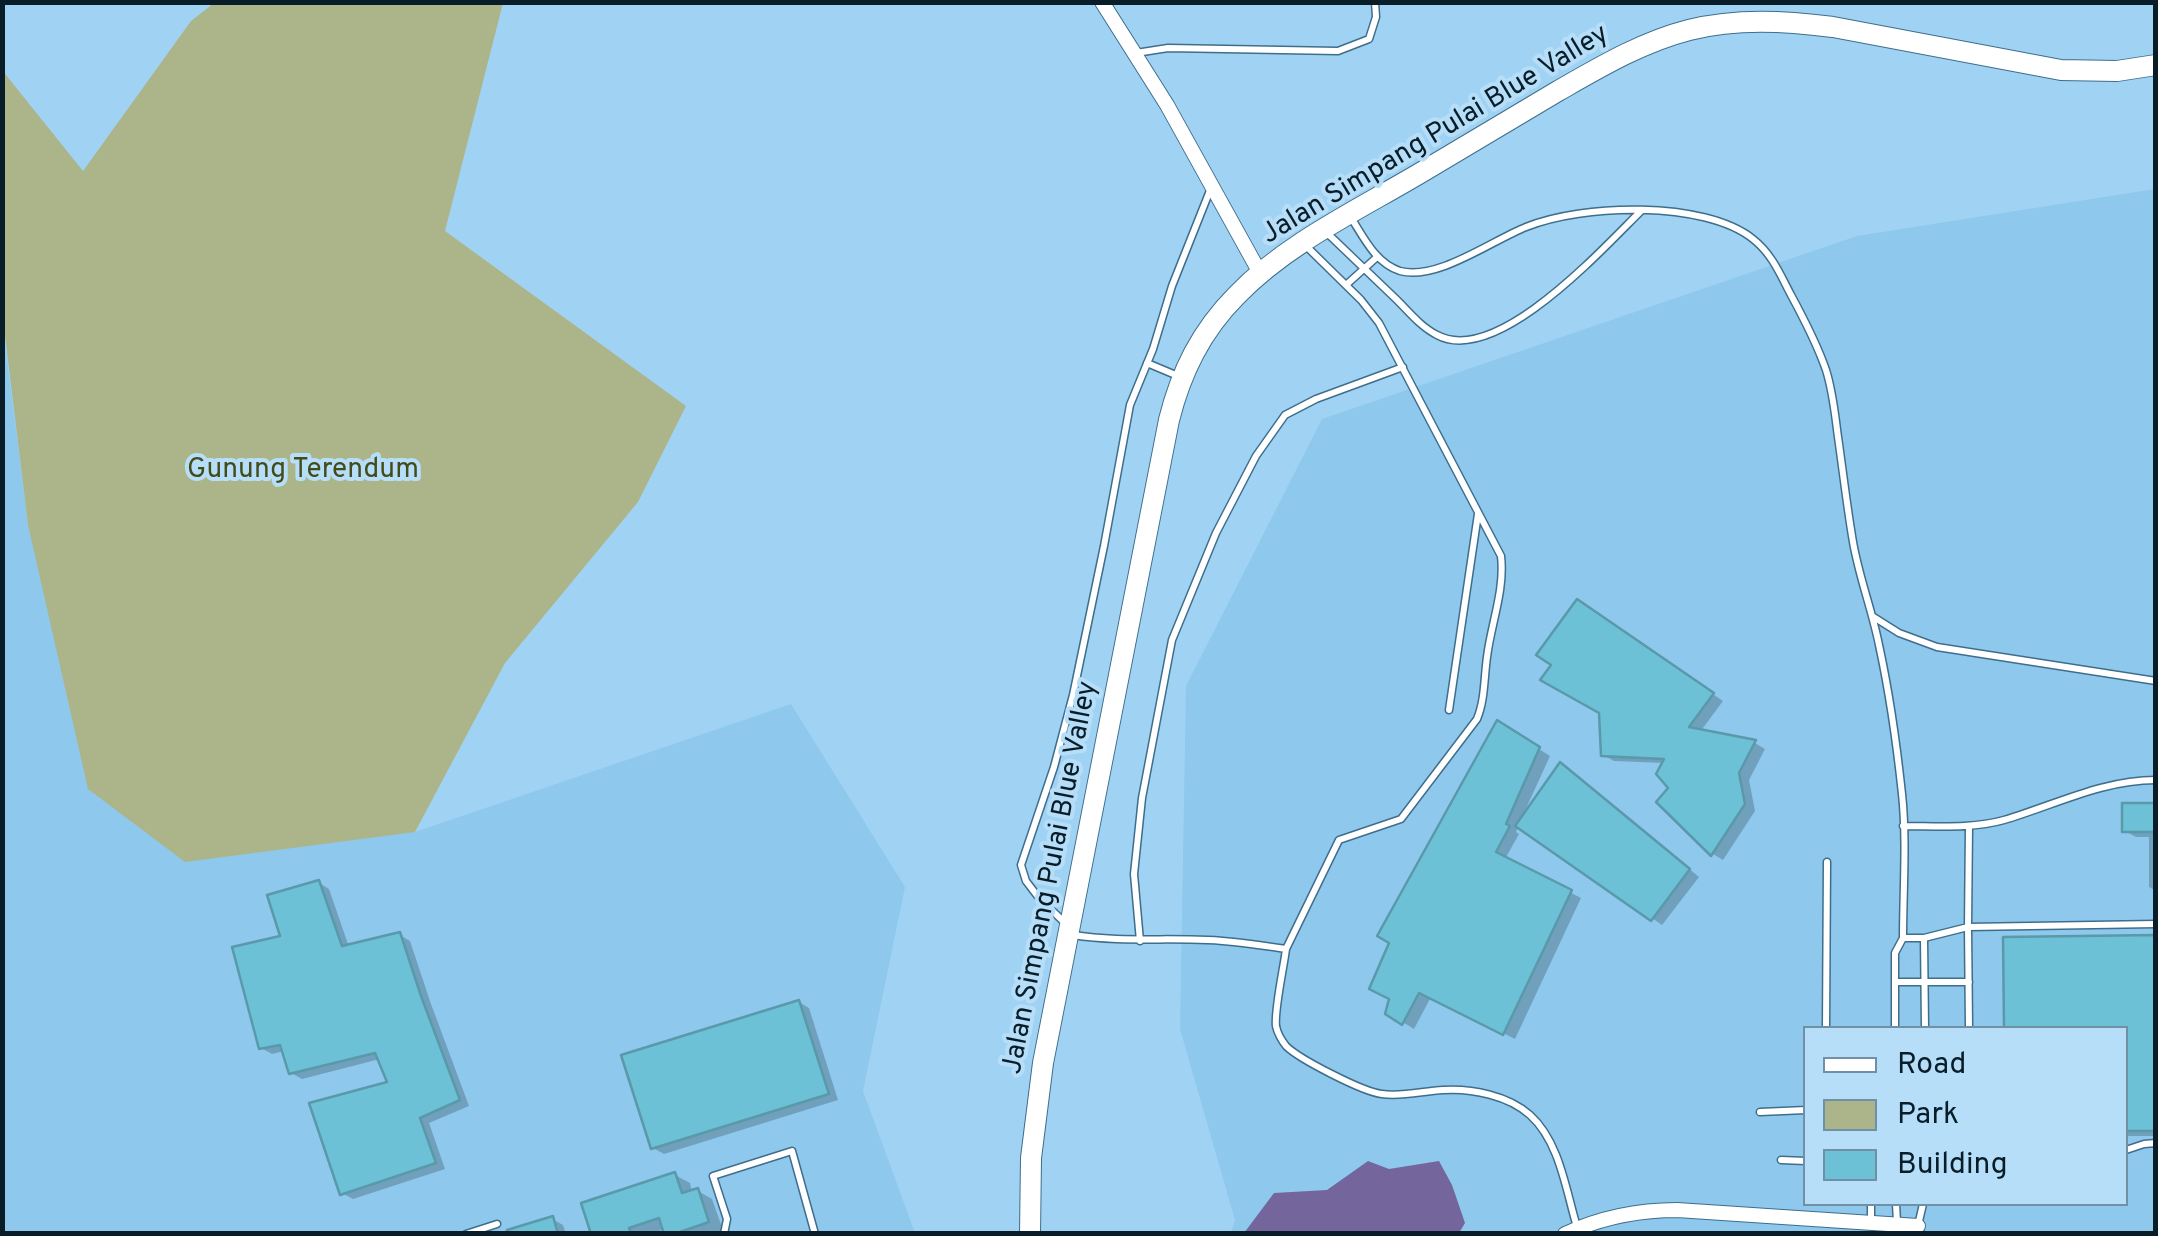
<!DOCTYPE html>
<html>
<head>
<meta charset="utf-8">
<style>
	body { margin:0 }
	#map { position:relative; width:2158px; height:1236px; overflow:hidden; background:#a0d3f3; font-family:Overpass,sans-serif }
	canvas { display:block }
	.frame { position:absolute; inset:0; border:5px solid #081d28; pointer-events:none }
	.legend { position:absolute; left:1803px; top:1026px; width:325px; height:180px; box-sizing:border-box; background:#b6def8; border:2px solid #7091a5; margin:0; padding:12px 18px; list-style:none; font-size:30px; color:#081d28 }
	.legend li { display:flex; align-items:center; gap:20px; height:50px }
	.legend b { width:50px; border:2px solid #7091a5 }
</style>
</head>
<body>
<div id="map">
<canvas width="2158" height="1236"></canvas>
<div class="frame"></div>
<ul class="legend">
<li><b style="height:12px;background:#fff"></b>Road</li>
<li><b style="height:28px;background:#acb589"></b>Park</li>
<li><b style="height:28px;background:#6dc1d6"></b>Building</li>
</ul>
</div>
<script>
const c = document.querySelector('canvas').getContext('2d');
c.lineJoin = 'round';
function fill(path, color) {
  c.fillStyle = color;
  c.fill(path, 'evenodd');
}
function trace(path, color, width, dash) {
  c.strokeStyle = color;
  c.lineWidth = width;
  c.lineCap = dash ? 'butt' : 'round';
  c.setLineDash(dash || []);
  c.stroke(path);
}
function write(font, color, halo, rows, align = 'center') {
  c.font = font + ' Overpass,sans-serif';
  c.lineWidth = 8;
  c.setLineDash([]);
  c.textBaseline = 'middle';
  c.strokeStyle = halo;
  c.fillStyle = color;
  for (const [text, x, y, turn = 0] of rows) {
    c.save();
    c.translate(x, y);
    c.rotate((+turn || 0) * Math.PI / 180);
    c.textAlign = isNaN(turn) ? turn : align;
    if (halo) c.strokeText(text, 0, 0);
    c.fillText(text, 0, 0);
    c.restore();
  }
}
const built = new Path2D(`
	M2155,189v1044h-924l4,-13 -55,-191 6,-343 136,-267 535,-183zM1806,1028h320v176h-320z
	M2,319l26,206 387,307 376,-128 114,183 -42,204 52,142h-912z`);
const green = new Path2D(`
	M214,3h289l-58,228 241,175 -48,96 -133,161 -90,169 -230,30 -97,-73 -60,-264 -25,-206 -1,-249 81,101 108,-150z`);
const water = new Path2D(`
	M1368,1161l21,8 50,-8 13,24 13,38 -6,10h-238h23l30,-40 53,-3z`);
const shadow = new Path2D(`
	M1588,609l135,92 -23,31 55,11 10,6 -16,31 6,31 -32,49 -10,-6 -54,-52 12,-15 -6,-24 -51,-2 -11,-6z
	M1498,723l52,33 -26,57 37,-48 10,6 128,106 -37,48 -143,-100 -3,7 3,2 -14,25 76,39 -66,141 -84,-42 -17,32 -26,-16z
	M2156,805v86l-7,-4v-50h-13l-11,-6z
	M318,882l11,7 20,58 51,-12 10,6 21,63 38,102 -40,17 16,46 -92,30 -11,-6 49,-109 -11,-25 -78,20 -11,-6 -7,-22 -12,3 -11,-6 22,-111z
	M2156,937v199h-30v-108h-120l-1,-88z
	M799,1002l10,6 29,92 -174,54 -11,-6z
	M675,1175l15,8 2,9 6,-1 14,8 11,31 -11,4h-45l-2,-5 -15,5h-56z
	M552,1219l11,6 3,9h-61z`);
const building = new Path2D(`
	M1577,599l137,94 -25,34 67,13 -17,33 6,31 -34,52 -55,-54 12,-14 -12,-14 8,-15 -63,-3 -2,-43 -59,-33 11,-15 -15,-10z
	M1497,720l43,27 -34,77 4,2 -14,26 76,38 -69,145 -84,-42 -17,32 -17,-11 4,-15 -20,-10 20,-46 -12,-7z
	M1560,762l130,107 -39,52 -136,-95z
	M2122,803h34v29h-34z
	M319,880l23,66 58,-14 21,64 39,104 -40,18 16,45 -96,32 -31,-92 78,-21 -12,-29 -86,21 -9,-29 -21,4 -27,-102 48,-11 -13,-41z
	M2156,935v196h-30v-103h-122l-1,-91z
	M799,1000l30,94 -178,55 -30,-94z
	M675,1172l7,21 16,-5 11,34 -35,12h-10l-5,-16 -30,10 2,6h-40l-10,-31z
	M553,1216l5,18h-50l-1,-4z`);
const lane = new Path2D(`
	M1136,53l32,-5 170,3 31,-12 7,-22 -1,-15
	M1350,216c13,20 25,47 50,55 37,10 91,-30 126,-44 56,-23 178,-27 227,12 19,15 27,35 38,56 13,24 26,49 35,75 7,22 9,45 12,67 5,35 9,70 15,105 6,35 19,68 26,103 10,46 18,102 23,149 5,47 1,97 1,144l-8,15v75
	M1325,231c24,23 48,46 72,69 12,12 24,27 40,35 60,32 166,-87 205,-125
	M1346,285l31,-28
	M1147,363l31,13
	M1872,616l27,17 38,14 219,34
	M1449,710l29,-196
	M1903,826c34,0 69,3 101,-6 51,-15 98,-40 152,-40
	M1064,922l-25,-24 -13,-17 -5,-16 33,-98 19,-72 31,-149 26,-141 23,-56 19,-63 39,-98
	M1073,935c45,7 89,3 135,5 26,1 52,5 78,9l53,-109 62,-21 76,-100c8,-19 7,-41 10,-62 4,-33 18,-67 14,-101l-122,-233 -18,-23 -56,-55
	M1903,938h21l44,-11 1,-101
	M1924,938l1,90
	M1140,941l-6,-67 8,-76 30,-158 44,-107 40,-77 29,-41 31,-16 87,-32
	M1286,949c-2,17 -12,62 -10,77 1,6 6,15 10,20 13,13 77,46 96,48 20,3 41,-3 61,-4 29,-2 66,6 87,25 30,27 36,76 47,112
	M1895,982h74
	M1826,1028l1,-166
	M1969,1028l-1,-101 188,-3
	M1760,1112l46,-2
	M2126,1150l18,-6 12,-1
	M1781,1160l25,1
	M1871,1204v18
	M1896,1204l1,18
	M466,1234l31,-10
	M724,1234l3,-15 -14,-43 79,-25 23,83
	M1916,1234l7,-30`);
const street = new Path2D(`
	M1102,2l65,103 93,168
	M1565,1234c37,-17 72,-24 112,-24l241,16`);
const primary = new Path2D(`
	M1030,1234l1,-76 12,-95 126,-643c12,-48 32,-89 68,-125 51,-53 127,-88 190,-126 44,-26 87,-52 131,-78 42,-24 84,-49 131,-61 48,-12 96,-9 144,-3l228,43 56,1 39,-6`);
const streetNames = [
	["Jalan Simpang Pulai Blue Valley",1436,136,-31],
	["Jalan Simpang Pulai Blue Valley",1052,878,-79]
];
const parkNames = [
	["Gunung Terendum",303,471]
];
fill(built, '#8ec8ed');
fill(green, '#acb589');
fill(water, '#75659d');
fill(shadow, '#0003');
fill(building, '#6dc1d6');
trace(building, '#5999a9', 2.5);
trace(lane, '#3e6e8b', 9);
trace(street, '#3e6e8b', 16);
trace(primary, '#3e6e8b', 22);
trace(lane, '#fff', 6);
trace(street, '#fff', 14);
trace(primary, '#fff', 20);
write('28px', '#081d28', '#b6def8', streetNames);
write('28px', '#444b1a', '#b6def8', parkNames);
</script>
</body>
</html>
